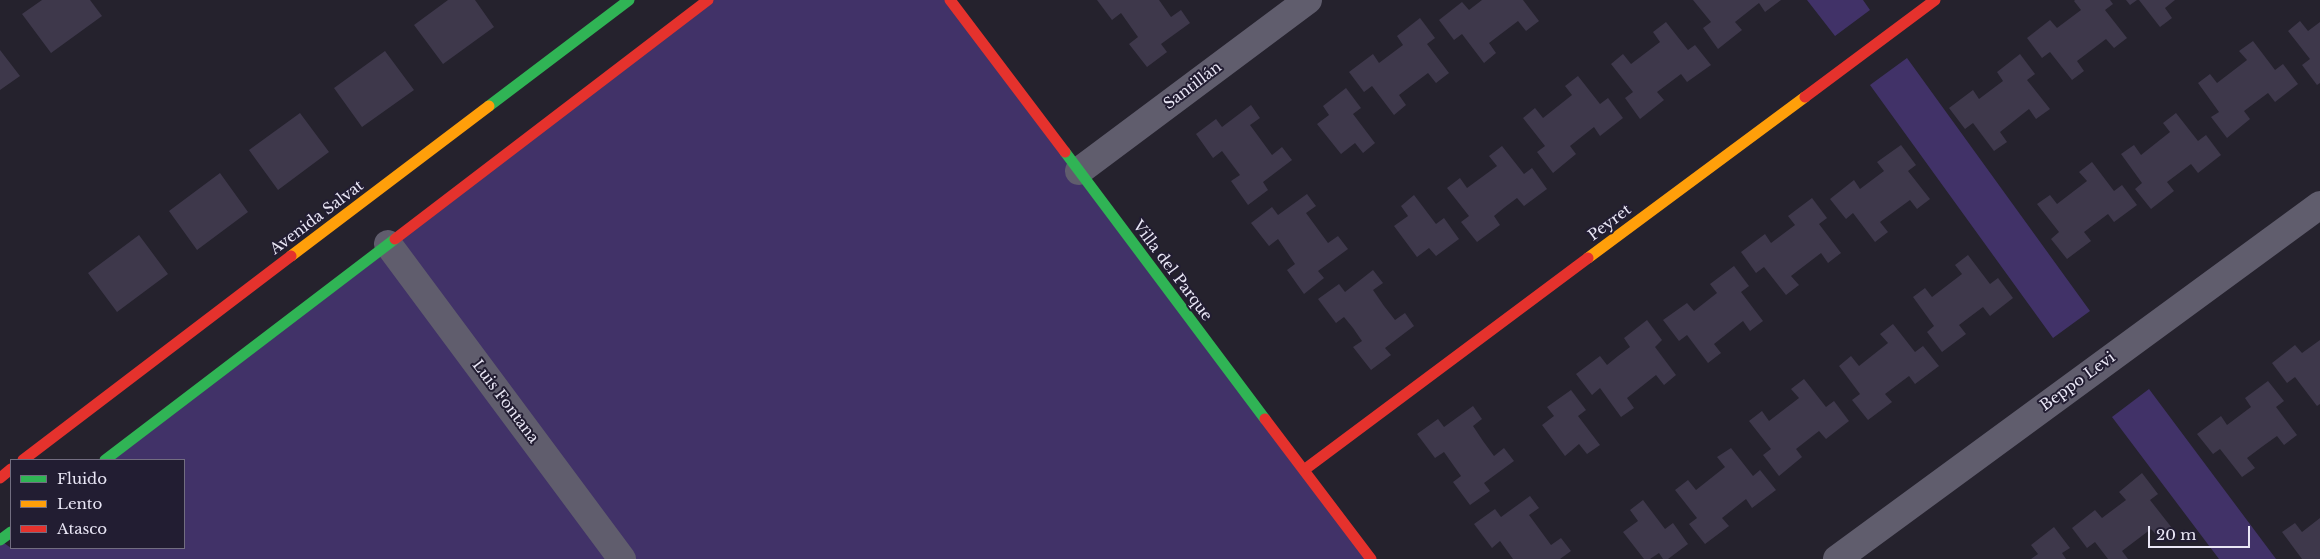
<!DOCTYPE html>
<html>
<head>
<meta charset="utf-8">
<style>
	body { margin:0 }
	#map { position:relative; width:2320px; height:559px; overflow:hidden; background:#25222d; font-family:"Libre Baskerville",serif }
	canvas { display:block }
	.legend { position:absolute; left:10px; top:459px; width:175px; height:90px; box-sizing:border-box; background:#221d32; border:1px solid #726d80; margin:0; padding:6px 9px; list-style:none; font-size:15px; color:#e9e6f5 }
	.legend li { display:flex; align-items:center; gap:10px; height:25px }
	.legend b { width:25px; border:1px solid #726d80 }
	.scale { position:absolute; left:2148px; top:526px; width:102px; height:22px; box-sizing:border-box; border:2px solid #e9e6f5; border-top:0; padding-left:6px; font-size:15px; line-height:18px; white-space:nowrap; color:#e9e6f5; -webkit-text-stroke:4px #221d32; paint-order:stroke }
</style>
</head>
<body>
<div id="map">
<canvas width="2320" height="559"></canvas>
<ul class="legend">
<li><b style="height:6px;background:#30b455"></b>Fluido</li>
<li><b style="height:6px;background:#ff9f0a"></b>Lento</li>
<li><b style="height:6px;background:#e5322d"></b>Atasco</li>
</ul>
<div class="scale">20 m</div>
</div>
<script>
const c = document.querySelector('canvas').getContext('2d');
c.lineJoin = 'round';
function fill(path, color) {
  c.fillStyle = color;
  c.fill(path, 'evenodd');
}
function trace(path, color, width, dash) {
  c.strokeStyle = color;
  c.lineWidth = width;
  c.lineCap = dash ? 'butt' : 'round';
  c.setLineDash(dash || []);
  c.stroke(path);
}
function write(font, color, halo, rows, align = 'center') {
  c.font = font + ' "Libre Baskerville",serif';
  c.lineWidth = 4;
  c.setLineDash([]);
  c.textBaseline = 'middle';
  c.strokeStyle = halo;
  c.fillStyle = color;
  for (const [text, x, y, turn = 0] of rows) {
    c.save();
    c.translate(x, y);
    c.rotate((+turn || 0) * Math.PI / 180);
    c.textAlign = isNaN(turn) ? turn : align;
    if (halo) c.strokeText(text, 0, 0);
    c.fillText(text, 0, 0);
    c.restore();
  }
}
const green = new Path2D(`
	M708,0h242l421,559h-1371v-19l11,8h173v-88h-79z
	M1807,0h56l7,10 -35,26z
	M1907,58l183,253 -37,27 -183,-253z
	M2149,389l127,170h-57l-107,-142z`);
const building = new Path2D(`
	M42,0h48l12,16 -51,37 -29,-39z
	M448,0h27l19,27 -51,37 -29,-39z
	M1097,0h62l12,17 10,-7 9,13 -29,21 6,8 -20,15 -18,-23 9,-7 -17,-24 -9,7z
	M1482,0h41l16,21 -13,10 -8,-10 -29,22 7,10 -12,10 -22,-29 -8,6 -15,-20 23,-18 7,8z
	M1693,0h88l-16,12 -6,-9 -24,19 7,8 -24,19 -15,-21 8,-6z
	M2075,0h35l3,4 -8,6 22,28 -13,10 -8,-9 -29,22 7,10 -12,9 -22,-28 -8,6 -15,-20 23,-18 7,8 24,-18 -7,-9z
	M2126,0h11l-7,5z
	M2139,0h36l-10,8 7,10 -12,9z
	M1420,18l15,20 -8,6 22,29 -13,10 -8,-10 -29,22 7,10 -12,10 -22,-29 -8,6 -15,-20 24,-18 6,9 24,-18 -6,-9z
	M2300,21l8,10 12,-9v61l-3,2 -15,-20 8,-6 -22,-28z
	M1666,22l22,28 7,-5 16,20 -24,17 -6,-8 -24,18 7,8 -24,19 -15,-21 8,-6 -22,-28 12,-10 8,10 29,-22 -7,-10z
	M2253,41l22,29 8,-6 15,20 -23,18 -7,-9 -24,18 6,8 -23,19 -16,-21 8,-5 -21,-29 12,-9 7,9 30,-23 -8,-9z
	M0,50l20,26 -20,14z
	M385,51l29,39 -52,37 -28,-39z
	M2020,54l15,20 -8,6 23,29 -14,10 -7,-10 -29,23 7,10 -13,9 -21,-28 -8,6 -16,-21 24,-18 6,9 24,-18 -6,-9z
	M1578,76l22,28 8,-6 15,20 -23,18 -6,-9 -24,19 6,8 -23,19 -16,-21 8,-6 -22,-28 12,-10 8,10 29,-23 -7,-9z
	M1346,88l15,20 -8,6 22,29 -12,10 -8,-10 -14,11 -24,-30 12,-9 -6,-9z
	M1251,105l9,13 -10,7 22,30 10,-8 10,13 -29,22 5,8 -20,15 -17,-24 9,-6 -18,-24 -9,7 -17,-24 20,-15 6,8z
	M300,113l29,39 -51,38 -29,-40z
	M2176,113l22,28 8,-6 15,20 -23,18 -7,-9 -24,18 7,9 -23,18 -16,-20 7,-6 -21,-29 13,-9 7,10 29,-23 -7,-9z
	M1901,145l15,20 -8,6 22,28 -13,10 -7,-9 -30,22 8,10 -13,10 -22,-29 -7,6 -16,-20 24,-19 6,9 24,-18 -7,-9z
	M1502,146l22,28 8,-6 15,21 -23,17 -7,-8 -12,9 -11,9 6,9 -23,17 -16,-20 8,-6 -22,-28 13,-10 7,10 30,-22 -8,-10z
	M2092,162l22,29 8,-6 15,20 -23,17 -6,-8 -24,18 7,9 -24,18 -16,-20 8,-7 -22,-28 13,-9 7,9 30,-23 -8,-9z
	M220,173l28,39 -51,38 -28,-39z
	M1307,194l9,12 -10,7 22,30 10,-7 10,13 -30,22 6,7 -20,16 -17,-24 8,-6 -17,-25 -9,7 -18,-23 21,-16 6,8z
	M1414,195l22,29 8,-6 15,21 -23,17 -7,-8 -12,9 -23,-31 14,-10 -7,-10z
	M1812,198l15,20 -8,6 22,29 -13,10 -7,-10 -30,23 8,9 -13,10 -22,-28 -8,6 -15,-21 24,-18 6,9 24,-18 -7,-9z
	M139,235l29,39 -51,38 -29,-39z
	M1968,255l22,29 8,-6 15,20 -23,18 -7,-9 -24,18 7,9 -24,18 -15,-20 7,-6 -21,-29 12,-9 7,9 30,-23 -7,-9z
	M1734,266l15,20 -8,6 22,29 -13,10 -7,-10 -29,23 7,9 -13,10 -21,-28 -8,6 -16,-21 24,-17 7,8 23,-18 -7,-9z
	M1373,270l10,13 -10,7 11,16 11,14 10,-7 9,13 -29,22 6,7 -20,15 -18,-23 9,-6 -9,-13 -9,-11 -8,6 -18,-24 21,-15 6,8z
	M1647,320l15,20 -7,7 21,28 -12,10 -8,-10 -29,23 7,10 -13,9 -21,-29 -8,7 -16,-21 24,-18 7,9 11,-9 12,-9 -6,-9z
	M1893,324l22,28 8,-6 16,20 -24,18 -6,-8 -24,18 7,8 -24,18 -16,-20 8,-6 -21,-28 12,-10 8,10 29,-23 -8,-9z
	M2320,340v64l-3,2 -22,-29 -8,6 -15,-20 23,-18 7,8z
	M1804,379l22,28 8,-6 15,20 -23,18 -7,-8 -23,18 6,8 -23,19 -16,-21 8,-6 -22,-28 13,-10 7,10 30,-23 -8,-9z
	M2268,381l16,20 -8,6 21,28 -13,10 -7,-9 -14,10 -16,12 8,10 -13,9 -22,-28 -7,5 -16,-20 24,-18 6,9 24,-18 -6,-9z
	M1571,390l15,20 -8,6 22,29 -13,9 -8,-10 -14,12 -23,-31 12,-9 -7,-9z
	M1473,406l9,13 -9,7 10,15 11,15 10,-8 10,13 -30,22 6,8 -20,14 -17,-23 8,-6 -17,-24 -9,6 -18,-24 21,-15 6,8z
	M1731,448l22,28 7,-6 16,20 -24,18 -6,-9 -24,19 7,8 -24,18 -16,-20 8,-6 -22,-28 13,-10 8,10 29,-23 -8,-10z
	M2142,473l16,21 -8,6 22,28 -13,10 -8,-9 -29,22 6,8h-20l-13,-17 -8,6 -15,-20 23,-18 7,8 24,-18 -7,-8z
	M1530,496l9,12 -10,7 22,30 10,-7 10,13 -11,8h-47l-13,-18 -8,7 -18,-24 21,-15 6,8z
	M1643,500l22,29 8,-6 15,21 -20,15h-5l-4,-6 -9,6h-6l-21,-27 15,-11 -8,-11z
	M2320,518v41h-18l-20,-27 13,-9 7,9z
	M2054,527l16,21 -8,5 4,6h-35l7,-5 -7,-9z`);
const street = new Path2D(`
	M1079,171l229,-171
	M388,244l234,315
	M1837,559l483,-354`);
const fast = new Path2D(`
	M489,106l140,-106
	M1065,152l200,267
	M105,460l290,-221
	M0,540l11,-8`);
const slow = new Path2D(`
	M291,256l198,-150
	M1588,258l217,-161`);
const jam = new Path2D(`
	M950,0l115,152
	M1805,97l130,-97
	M395,239l313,-239
	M1265,419l106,140
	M23,460l268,-204
	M1304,470l284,-212
	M0,478l11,-9`);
const streetNames = [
	["Santillán",1193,86,-37],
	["Avenida Salvat",317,218,-37],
	["Peyret",1610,223,-37],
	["Villa del Parque",1172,271,53],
	["Beppo Levi",2078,382,-36],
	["Luis Fontana",505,402,53]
];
fill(green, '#413268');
fill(building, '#3e384b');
trace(street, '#605d6d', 28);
trace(fast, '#30b455', 11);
trace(slow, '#ff9f0a', 11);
trace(jam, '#e5322d', 11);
write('15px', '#e9e6f5', '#221d32', streetNames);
</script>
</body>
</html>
